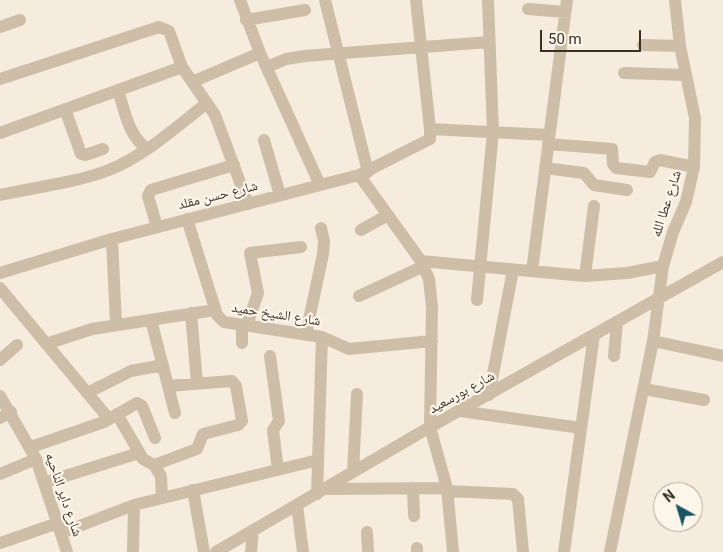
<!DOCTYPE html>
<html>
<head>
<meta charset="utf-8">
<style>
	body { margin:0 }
	#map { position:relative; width:723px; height:552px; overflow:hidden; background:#f5ecdd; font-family:Roboto,sans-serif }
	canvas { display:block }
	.north { position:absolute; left:653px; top:482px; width:50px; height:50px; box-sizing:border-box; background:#fcf5ea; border:1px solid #aea69c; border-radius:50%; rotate:321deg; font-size:14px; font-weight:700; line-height:20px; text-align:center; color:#3a3028 }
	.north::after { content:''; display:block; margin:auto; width:18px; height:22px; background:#195560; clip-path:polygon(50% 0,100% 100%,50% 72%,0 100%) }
	.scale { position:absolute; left:540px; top:30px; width:101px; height:22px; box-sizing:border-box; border:2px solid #3a3028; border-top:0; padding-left:6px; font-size:15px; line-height:18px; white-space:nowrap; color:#3a3028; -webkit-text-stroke:4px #fcf5ea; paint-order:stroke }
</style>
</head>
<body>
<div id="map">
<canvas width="723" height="552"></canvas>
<div class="north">N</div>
<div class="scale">50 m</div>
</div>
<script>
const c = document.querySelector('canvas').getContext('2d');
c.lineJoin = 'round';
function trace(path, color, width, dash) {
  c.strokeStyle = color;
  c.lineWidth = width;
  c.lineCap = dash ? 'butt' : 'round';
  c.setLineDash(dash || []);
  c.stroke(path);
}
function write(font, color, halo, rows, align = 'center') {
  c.font = font + ' Roboto,"Noto Naskh Arabic",sans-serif';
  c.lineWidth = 4.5;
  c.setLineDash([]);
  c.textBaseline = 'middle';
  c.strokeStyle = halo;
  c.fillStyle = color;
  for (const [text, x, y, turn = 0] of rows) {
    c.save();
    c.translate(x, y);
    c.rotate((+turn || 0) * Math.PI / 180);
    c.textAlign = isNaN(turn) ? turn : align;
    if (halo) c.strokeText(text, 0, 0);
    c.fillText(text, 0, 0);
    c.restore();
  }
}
const minor = new Path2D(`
	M240,0l20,53 60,132
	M325,0l43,172
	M528,9l37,3
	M246,20l59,-10
	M0,27l20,-7
	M643,45l37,1
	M267,67l19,-8 19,-3 184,-14
	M624,73l62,2
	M0,79l159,-52 10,4 13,36 33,48 33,89
	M192,82l68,-29
	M118,90c7,22 10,45 29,59
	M65,109l16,45 4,1 18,-6
	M430,129l119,6
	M0,133l182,-66
	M264,140l16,55
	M548,144l64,5 1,15 3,4 34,4 5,-10 5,-2 34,7
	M545,168l39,5 10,12 33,5
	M359,175l62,86 8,18 3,28 -2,120 17,61 6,64
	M0,195c36,-8 75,-12 109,-25 37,-15 67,-43 98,-67
	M187,219l30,96 7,7 98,15 27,12 83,-8
	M157,227l-9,-31 3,-6 83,-25
	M361,230l27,-15
	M112,239l4,85
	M421,261l164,15 42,-3 36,-7
	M532,271l35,-271
	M0,273l112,-34 247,-64 71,-36v-10l-14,-129
	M585,276l9,-70
	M0,288l109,131
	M359,296l65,-30
	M477,300l16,-168 -5,-132
	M191,313l6,70
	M151,320l24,93
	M242,325v18
	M247,325l11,-32 -8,-40 51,-6
	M306,334l17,-80 1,-13 -3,-13
	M653,341l70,15
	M46,344l46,-15 123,-19
	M270,356l9,65 -6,9 5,40
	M614,356l3,-34
	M0,360l17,-15
	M644,389l60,11
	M87,393l44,-22 32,-6
	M489,395l24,-125
	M460,411l121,17
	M117,414l26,45 11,6 43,-16 6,-15 35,-9 4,-4 -6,-35 -4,-5 -64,5
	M0,418l11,-6
	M31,447l73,-25 33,-19 5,3 13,32
	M154,465l7,11 1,22
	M353,472l4,-78
	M0,474l36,-15
	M46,482l93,-29
	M413,488l1,28
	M327,489l120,-1
	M193,490l11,62
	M447,491l66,3 5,5 5,53
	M317,494l5,-157
	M297,505l6,47
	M367,532l1,20
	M61,533l73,-28 184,-45
	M0,543l58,-20
	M417,548v4
	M133,552l1,-47
	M216,552l214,-125 293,-165
	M251,552l2,-22
	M564,552l30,-217
	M610,552l43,-211 10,-75 10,-34 13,-30 8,-35 1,-49 -15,-72 -5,-46`);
const tertiary = new Path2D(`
	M0,396l36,63 31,93`);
const streetNames = [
	["شارع حسن مقلد",218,196,-14],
	["شارع عطا الله",667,204,-72],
	["شارع الشيخ حميد",276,315,9],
	["شارع بورسعيد",462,393,-29],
	["شارع داير الناحيه",63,495,71]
];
trace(minor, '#cebda7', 12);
trace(tertiary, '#cebda7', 12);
write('14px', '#3a3028', '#fcf5ea', streetNames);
</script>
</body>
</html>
